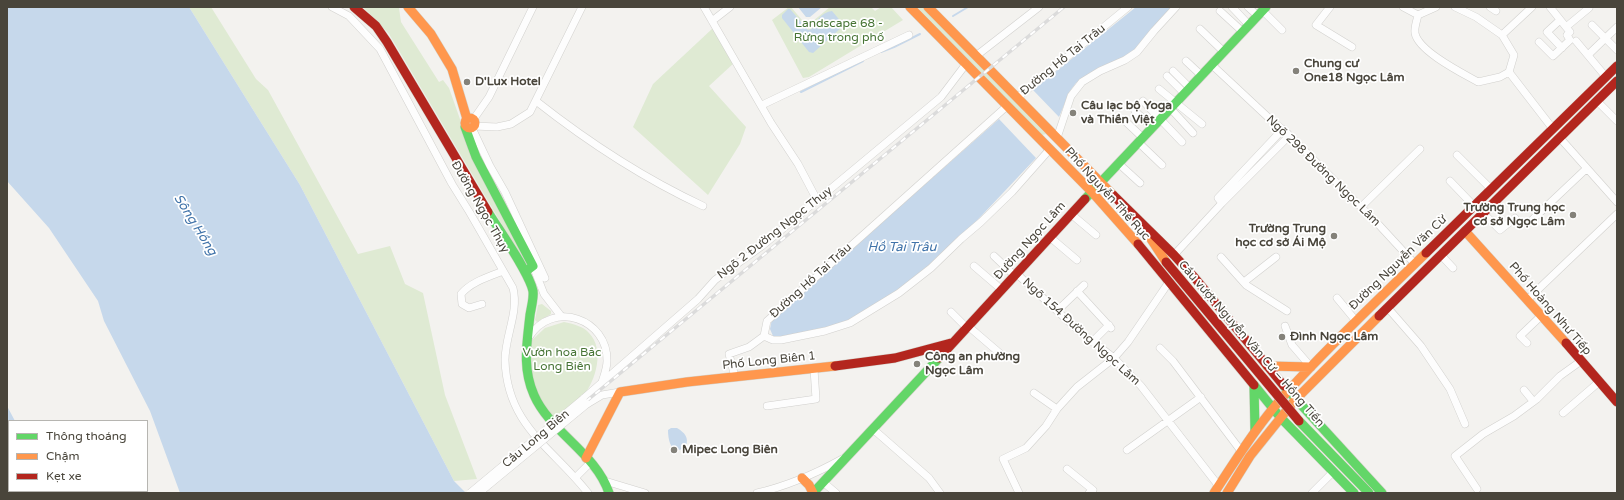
<!DOCTYPE html>
<html>
<head>
<meta charset="utf-8">
<style>
	body { margin:0 }
	#map { position:relative; width:1624px; height:500px; overflow:hidden; background:#f3f2ef; font-family:"Varela Round",sans-serif }
	canvas { display:block }
	.frame { position:absolute; inset:0; border:8px solid #49453b; pointer-events:none }
	.legend { position:absolute; left:8px; top:420px; width:140px; height:72px; box-sizing:border-box; background:#fff; border:1px solid #b6b5b1; margin:0; padding:5px 7px; list-style:none; font-size:12px; color:#49453b }
	.legend li { display:flex; align-items:center; gap:8px; height:20px }
	.legend b { width:20px; border:1px solid #b6b5b1 }
</style>
</head>
<body>
<div id="map">
<canvas width="1624" height="500"></canvas>
<div class="frame"></div>
<ul class="legend">
<li><b style="height:5px;background:#63d668"></b>Thông thoáng</li>
<li><b style="height:5px;background:#ff974d"></b>Chậm</li>
<li><b style="height:5px;background:#b3261e"></b>Kẹt xe</li>
</ul>
</div>
<script>
const c = document.querySelector('canvas').getContext('2d');
c.lineJoin = 'round';
function fill(path, color) {
  c.fillStyle = color;
  c.fill(path, 'evenodd');
}
function trace(path, color, width, dash) {
  c.strokeStyle = color;
  c.lineWidth = width;
  c.lineCap = dash ? 'butt' : 'round';
  c.setLineDash(dash || []);
  c.stroke(path);
}
function write(font, color, halo, rows, align = 'center') {
  c.font = font + ' "Varela Round",sans-serif';
  c.lineWidth = 3.5;
  c.setLineDash([]);
  c.textBaseline = 'middle';
  c.strokeStyle = halo;
  c.fillStyle = color;
  for (const [text, x, y, turn = 0] of rows) {
    c.save();
    c.translate(x, y);
    c.rotate((+turn || 0) * Math.PI / 180);
    c.textAlign = isNaN(turn) ? turn : align;
    if (halo) c.strokeText(text, 0, 0);
    c.fillText(text, 0, 0);
    c.restore();
  }
}
const green = new Path2D(`
	M189,7h22l45,72 12,11 90,164 32,-8 15,38 18,9 22,102 32,84 -23,2 -154,-296z
	M363,7l36,1 2,14 38,60 4,-2 6,8 18,51 61,124 -2,2 -137,-231z
	M789,7h2l16,19 23,-19h41l4,4 6,-4h10l12,13 -94,57 -6,1 -31,-58z
	M917,7h5l124,127 -4,1z
	M713,28l21,35 -25,23 37,41 -6,17 -32,51 -75,-68 20,-43z
	M542,304l9,7v3l-14,8 -2,-2 3,-15z
	M564,322c9,2 19,4 25,11 16,16 7,48 -6,63 -8,9 -20,16 -29,23l-20,-23 -7,-47 4,-8 14,-13z`);
const water = new Path2D(`
	M7,7h182l111,178 154,296 12,12h-286l-30,-82 -46,-90 -6,-20 -49,-73 -42,-47z
	M798,7h24l-12,10h-4z
	M1136,7h38l-44,48 -46,23 -8,5 -6,8 -11,26 -26,-27z
	M788,9h2l18,21 4,-1c3,-7 10,-17 20,-18l11,13 -1,3 -29,26 -4,-1 -27,-34v-3z
	M999,119l37,39 -68,72 -62,56 -63,38 -67,14 -3,-2 -3,-7 2,-10z
	M7,406l8,15h-6v70h52l2,2h-56z
	M671,428h6c8,5 12,9 9,19 -14,9 -18,-5 -18,-17z`);
const stream = new Path2D(`
	M953,16l15,-9
	M881,52l13,-5 26,-13
	M801,92l62,-31`);
const street = new Path2D(`
	M332,7l17,9 31,33 72,135 18,29 43,75c6,24 -8,48 -8,72 2,66 47,87 83,133
	M704,7l67,116 27,41 19,36
	M1232,7l17,18
	M1248,7l10,9
	M1330,7l-14,18 36,22
	M1403,7l15,8c-1,5 -4,13 -3,18 3,18 47,40 63,49l22,-5 9,-5 5,-17 -12,-20 -26,-18 -21,-10
	M1490,7l6,4
	M1220,11l23,21
	M1263,11l19,19
	M1418,15l18,-8
	M1560,20l-13,12 15,16
	M712,21l18,-14
	M1592,25l25,25
	M1566,27l23,-19
	M1200,29l24,23
	M1502,35l30,-28
	M1576,41l30,36
	M1539,42l14,14 17,-16 -3,-5 3,-3 -20,-25
	M1588,55l29,-28
	M976,56l63,-49
	M1186,61l16,15
	M1212,65l59,55 16,13 92,92 36,39
	M1173,71l17,17
	M1509,72l44,57
	M1167,76l18,18
	M1159,89l43,35
	M1017,98l111,-91
	M536,101c52,41 107,77 167,105
	M1143,101l39,41
	M1597,101l20,20
	M762,105l147,-70
	M1171,109l22,24
	M1135,111l18,17
	M473,120l16,-23 44,-90
	M1124,120l19,18
	M474,126l23,1 14,-3 19,-12 52,-105
	M472,128l18,38 15,26 40,86
	M1057,138l14,-42 11,-14 18,-11 25,-11 12,-8 17,-21 22,-24
	M1560,138l57,64
	M1139,143l23,22
	M1457,155l34,34
	M1118,163l22,20
	M1450,181l24,25
	M1222,203l-4,-5 65,-69
	M1361,207l59,-58
	M1483,213l17,17 15,-12
	M1071,214l25,21
	M1532,220l54,-51
	M1051,238l26,22
	M1440,254l13,14
	M1174,255l48,-52 65,-65v-5
	M994,256l21,20
	M1221,257l25,28 41,26
	M533,266l11,28 17,22
	M974,266l28,24
	M1017,274l62,57 35,27 27,28 77,99
	M1244,282l32,-25
	M1077,291l34,37
	M1337,298l19,23
	M1527,300l90,-86
	M482,304l-13,4 -7,-4 -1,-10c10,-12 27,-17 42,-23
	M1387,307l34,39 29,43 15,35
	M1057,311l27,-26
	M951,312l16,16
	M968,326l35,30
	M1285,326l7,19 19,22
	M764,336l9,4h8l44,-9 25,-8 49,-30 32,-25 30,-29 20,-17 31,-30 38,-43
	M764,336l3,-15 240,-215
	M529,337c24,-38 79,-18 78,24 0,7 -3,15 -5,21
	M1092,342l17,-17
	M1527,343l-7,-7 21,-20
	M1160,348l13,13 68,90
	M735,377l-6,-23 20,-7 15,-11
	M1524,390l9,11
	M1034,393l23,16
	M583,399l115,-100 17,-19 8,-6 39,-28 179,-149 25,-33
	M587,404l15,-9 18,-3
	M767,406l49,-7 -2,-30
	M1563,413l36,-31
	M873,429l56,49 11,15
	M1127,450l74,-53
	M1067,469l26,21 -4,3
	M575,478l15,-15
	M605,481l40,12
	M823,482l13,11
	M1477,489l-22,-33 28,-22 31,-18 23,-17 23,-23 21,-15
	M757,493c30,-7 58,-19 85,-34
	M1019,493l-16,-34 23,-11 20,-22 11,-17 20,-22 37,-29 14,-16 41,-60
	M1312,493l21,-21`);
const fast = new Path2D(`
	M465,127l11,30 57,109 -8,6
	M1085,199l181,-192
	M488,212c11,18 41,60 45,79 1,7 -2,17 -3,24 -3,28 -8,53 4,80 16,37 62,58 75,98
	M1254,385l26,32 74,76
	M1254,385l1,46
	M1284,386l98,107
	M813,493l126,-135`);
const slow = new Path2D(`
	M408,7l23,27 21,35 15,50
	M910,7l182,185 46,52
	M928,7l185,188
	M465 123a5 5 0 1 1 10 0a5 5 0 1 1-10 0Z
	M1465,231l101,112
	M1151,239l15,23
	M1267,366l44,1
	M586,458l34,-66 67,-10 148,-16
	M802,478l7,7 4,8
	M1214,493c23,-35 46,-72 75,-103 44,-48 91,-92 137,-137
	M1227,493l23,-37 45,-56 84,-84`);
const jam = new Path2D(`
	M354,7l22,19 11,16 101,170
	M1113,195l61,60 20,22 90,109
	M1138,244l116,141
	M1426,253l191,-187
	M1379,316l238,-235
	M1566,343l51,59
	M939,358l146,-159
	M835,366l60,-8 56,-15`);
const rail = new Path2D(`
	M475,493l589,-486`);
const streetBridge = new Path2D(`
	M470,493l113,-94
	M479,493l108,-89`);
const fastBridge = new Path2D(`
	M1299,421l70,72`);
const jamBridge = new Path2D(`
	M1166,262l133,159`);
const markers = [
	[1296,71,4,"#84827a"],
	[467,82,4,"#84827a"],
	[1073,113,4,"#84827a"],
	[1573,215,4,"#84827a"],
	[1334,236,4,"#84827a"],
	[1282,337,4,"#84827a"],
	[917,364,4,"#84827a"],
	[674,450,4,"#84827a"]
];
const parkNames = [
	["Landscape 68 -",839,24],
	["Rừng trong phố",839,38],
	["Vườn hoa Bắc",562,353],
	["Long Biên",562,367]
];
const streetNames = [
	["Đường Hồ Tai Trâu",1063,60,-39],
	["Ngõ 298 Đường Ngọc Lâm",1323,171,44],
	["Phố Nguyễn Thế Rục",1107,194,48],
	["Đường Ngọc Thụy",480,207,60],
	["Ngõ 2 Đường Ngọc Thụy",775,233,-38],
	["Đường Ngọc Lâm",1030,241,-48],
	["Đường Nguyễn Văn Cừ",1398,263,-44],
	["Đường Hồ Tai Trâu",811,281,-42],
	["Phố Hoàng Như Tiếp",1550,309,49],
	["Ngõ 154 Đường Ngọc Lâm",1081,332,42],
	["Cầu vượt Nguyễn Văn Cừ – Hồng Tiến",1251,344,49],
	["Phố Long Biên 1",769,361,-6],
	["Cầu Long Biên",536,439,-40]
];
const poiNames = [
	["Chung cư",1304,64],
	["One18 Ngọc Lâm",1304,78],
	["D'Lux Hotel",475,82],
	["Câu lạc bộ Yoga",1081,106],
	["và Thiền Việt",1081,120],
	["Trường Trung học",1565,208,"right"],
	["cơ sở Ngọc Lâm",1565,222,"right"],
	["Trường Trung",1326,229,"right"],
	["học cơ sở Ái Mộ",1326,243,"right"],
	["Đình Ngọc Lâm",1290,337],
	["Công an phường",925,357],
	["Ngọc Lâm",925,371],
	["Mipec Long Biên",682,450]
];
const waterNames = [
	["Sông Hồng",195,225,58],
	["Hồ Tai Trâu",902,248]
];
fill(green, '#dfead3');
fill(water, '#c6d8eb');
trace(stream, '#c6d8eb', 2);
trace(street, '#d1d0cd', 8);
trace(fast, '#d3d1c9', 10);
trace(slow, '#d3d1c9', 10);
trace(jam, '#d3d1c9', 10);
trace(street, '#fdfdfd', 7);
trace(fast, '#63d668', 9);
trace(slow, '#ff974d', 9);
trace(jam, '#b3261e', 9);
trace(rail, '#dbdbdb', 3.5);
trace(rail, '#fff', 2, [6]);
trace(streetBridge, '#d1d0cd', 8, []);
trace(fastBridge, '#d3cebf', 10, []);
trace(jamBridge, '#d3cebf', 10, []);
trace(streetBridge, '#fdfdfd', 7);
trace(fastBridge, '#63d668', 9);
trace(jamBridge, '#b3261e', 9);
for (const [x, y, r, color] of markers) {
  const dot = new Path2D();
  dot.arc(x, y, r, 0, 2 * Math.PI);
  c.fillStyle = color;
  c.fill(dot);
  trace(dot, '#fff', 1.5);
}
write('12px', '#477435', '#fff', parkNames);
write('12px', '#49453b', '#fff', streetNames);
write('bold 12px', '#49453b', '#fff', poiNames, 'left');
write('italic 13px', '#4073a9', '#fff', waterNames);
</script>
</body>
</html>
